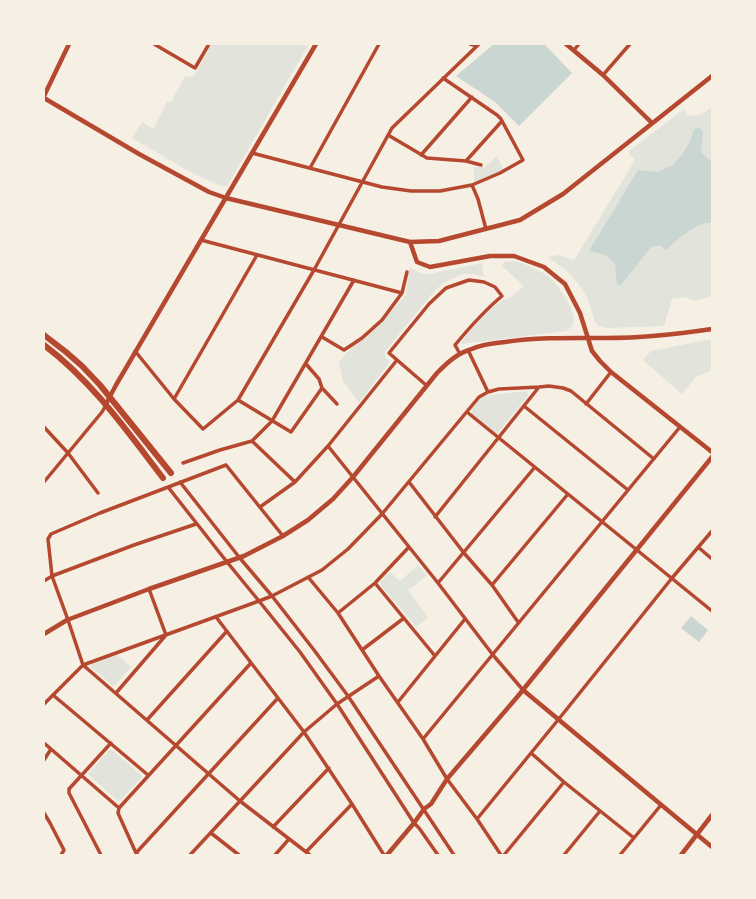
<!DOCTYPE html>
<html>
<head>
<meta charset="utf-8">
<style>
	body { margin:0 }
	#map { position:relative; width:756px; height:899px; overflow:hidden; background:#f6efe4; font-family:Cabin,sans-serif }
	canvas { display:block }
	.frame { position:absolute; inset:0; border:45px solid #f6efe4; pointer-events:none }
</style>
</head>
<body>
<div id="map">
<canvas width="756" height="899"></canvas>
<div class="frame"></div>
</div>
<script>
const c = document.querySelector('canvas').getContext('2d');
c.lineJoin = 'round';
function fill(path, color) {
  c.fillStyle = color;
  c.fill(path, 'evenodd');
}
function trace(path, color, width, dash) {
  c.strokeStyle = color;
  c.lineWidth = width;
  c.lineCap = dash ? 'butt' : 'round';
  c.setLineDash(dash || []);
  c.stroke(path);
}
const green = new Path2D(`
	M212,44h97l-82,142h-7l-35,-17 -53,-31 10,-16 11,7 14,-27h4l14,-26 8,1z
	M712,106v190l-18,5 -8,-4 -14,2 -8,27 -59,2 -8,-3 -3,-6 -7,-22 -9,-14 -14,-15 -17,-11 12,-2 15,5 61,-100 -7,-8 56,-43 4,7c12,-1 15,-2 24,-10z
	M497,156l7,14 -30,12v-15h11z
	M515,261c13,4 26,9 36,18 8,7 27,35 22,46 -2,3 -5,5 -7,6l-105,13 5,-8 17,-19 12,-11 8,-6 5,-1 16,-13 -22,-20 2,-4z
	M482,263l2,14 -12,-3h-9l-20,9 -12,12 -46,57 1,6 2,1 2,3 -31,41 -16,-22 -4,-19 13,-15 27,-22 27,-30 3,-26 1,-2 9,6 11,1z
	M712,339v31l-16,7 -14,17 -39,-34 8,-9z
	M526,391l2,2v3l-31,38 -25,-20 -1,-4 8,-11 5,-3z
	M418,565l9,11 -19,14 20,27 -12,10 -36,-43 1,-3 9,-9 10,9z
	M117,654l14,13 -16,18h-3l-22,-19 2,-2z
	M109,750h3l29,25 1,2 -21,23 -3,1 -30,-27z`);
const water = new Path2D(`
	M494,44h50l28,29 -53,53 -24,-24 -39,-26z
	M700,128l3,5 -2,19 11,10v61c-14,-2 -36,18 -46,27l-5,-4h-9l-31,39h-4l-2,-21 -9,-9 -17,-4 49,-81 19,2 16,-7 10,-12 7,-12 4,-12z
	M691,616l17,14 -9,12 -18,-14z`);
const minor = new Path2D(`
	M154,44l41,24 14,-24
	M470,44l7,2
	M574,50l5,-6
	M603,75l27,-31
	M388,135l39,23 39,3 15,4
	M252,153l130,34 29,4h29l32,-6 28,-12 23,-13 -22,-41 -4,-4 -54,-37
	M421,155l51,-58
	M466,161l36,-40
	M310,168l69,-124
	M472,185l6,14 8,30
	M201,240l201,53
	M322,337l22,13 18,-12 20,-18 20,-27 5,-21
	M468,350l20,42
	M135,351l39,48 29,30 35,-29
	M306,364l13,15 3,9 15,16
	M426,385l-37,-32 40,-49 17,-16 23,-8 15,2 11,5 7,9c-17,14 -32,31 -47,49l5,9
	M322,388l-31,44 -53,-32 76,-130 78,-142 87,-84
	M174,399l83,-144
	M586,404l25,-32
	M524,406l104,84
	M467,412l245,199
	M44,427l24,26 30,40
	M252,441l20,-20 82,-141
	M328,446l69,-86
	M183,463l37,-13 32,-9 43,41
	M44,482l58,-70 4,-7
	M180,482l59,75 33,39 42,54 34,46 106,159
	M409,482l55,71 28,32 26,37
	M168,487l59,75 32,39 41,51 37,52 77,119 5,5 19,27
	M260,507l35,-25 33,-36 110,137 55,72 30,35
	M435,517l104,-130
	M283,536l-57,-71 -126,48 -49,21 -3,5 4,37 16,44 15,45 157,136 70,54
	M698,547l14,12
	M308,577l30,36 41,63 44,63 24,40 30,40 24,36
	M44,581l8,-5 82,-31 62,-21
	M375,583l60,73
	M438,583l97,-116
	M492,585l76,-91
	M338,613l37,-30 34,-36
	M216,617l88,115 48,72 32,51
	M362,650l42,-32
	M116,693l50,-58 -17,-46
	M53,695l95,80
	M398,702l67,-83
	M44,704l39,-39 176,-64 13,-5 50,-26 26,-21 34,-35 97,-117 9,-5 11,-3 40,-2 10,-1 14,2 8,3 83,68
	M147,720l80,-89
	M423,739l257,-312
	M44,743l75,65 -1,5 18,40 2,2
	M531,753l33,29 70,56
	M44,760l7,-11
	M119,808l132,-145
	M44,813l6,10 14,27 -3,5
	M477,819l81,-99 114,-142 40,-47
	M273,827l56,-59
	M211,833l28,22
	M306,852l46,-48
	M136,853l142,-155
	M101,855l-32,-62v-4l42,-46
	M190,855l114,-123 33,-28 42,-28
	M275,855l14,-16
	M504,855l60,-73
	M564,855l36,-44
	M620,855l41,-50`);
const tertiary = new Path2D(`
	M566,44l37,31 49,48
	M44,96l25,-52
	M44,98l95,56 70,38 17,6 184,44 29,-1 81,-21 43,-26 149,-118
	M410,242l7,20 13,5 60,-11h24l30,11 21,17 15,29 12,38 8,10 11,11 101,80
	M106,404l10,-19 200,-341
	M44,634l23,-14 82,-31 95,-33 39,-20 25,-16 25,-21 20,-22 84,-104c9,-9 19,-19 32,-23 11,-5 24,-7 36,-8 34,-5 69,-4 103,-4 35,0 70,-4 104,-9
	M523,690l189,157
	M387,855l27,-32 10,-14 7,-5 16,-25 71,-83 194,-239
	M681,855l31,-40`);
const primary = new Path2D(`
	M44,335l22,17 16,14 18,19 71,88
	M44,345c48,36 83,86 119,133`);
fill(green, '#e2e4dc');
fill(water, '#c9d6d2');
trace(minor, '#b5482f', 3.5);
trace(tertiary, '#b5482f', 4.5);
trace(primary, '#b5482f', 6);
</script>
</body>
</html>
